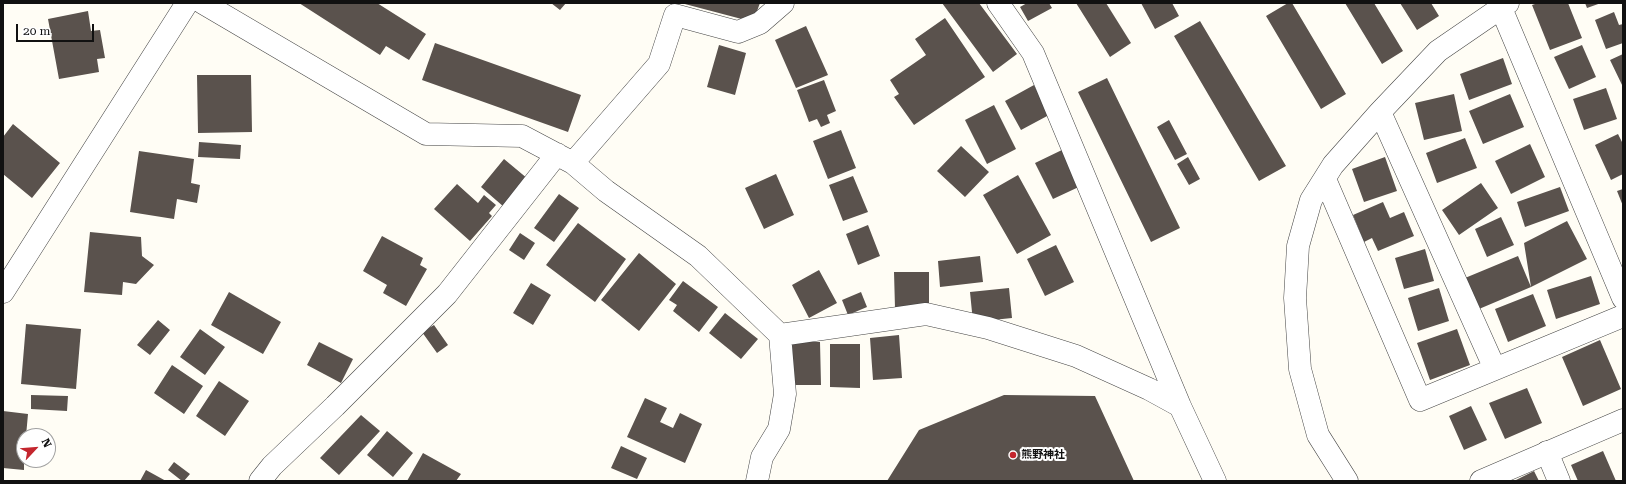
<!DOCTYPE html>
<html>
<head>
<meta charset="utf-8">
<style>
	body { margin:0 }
	#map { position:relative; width:1626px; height:484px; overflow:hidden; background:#fffdf5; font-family:"Roboto Serif",serif }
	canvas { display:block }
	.frame { position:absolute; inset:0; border:4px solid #111; pointer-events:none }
	.north { position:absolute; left:16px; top:428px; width:40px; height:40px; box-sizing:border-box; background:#fff; border:1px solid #a0a0a0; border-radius:50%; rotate:64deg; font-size:11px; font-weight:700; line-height:16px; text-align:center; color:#111 }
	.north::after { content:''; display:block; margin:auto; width:14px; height:18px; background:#c4262e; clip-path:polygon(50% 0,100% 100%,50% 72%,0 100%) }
	.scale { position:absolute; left:16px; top:24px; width:78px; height:18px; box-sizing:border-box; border:2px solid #111; border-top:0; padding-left:5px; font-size:12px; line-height:14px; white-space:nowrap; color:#111; -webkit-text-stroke:3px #fff; paint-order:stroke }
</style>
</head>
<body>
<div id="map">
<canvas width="1626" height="484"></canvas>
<div class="frame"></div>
<div class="north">N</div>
<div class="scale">20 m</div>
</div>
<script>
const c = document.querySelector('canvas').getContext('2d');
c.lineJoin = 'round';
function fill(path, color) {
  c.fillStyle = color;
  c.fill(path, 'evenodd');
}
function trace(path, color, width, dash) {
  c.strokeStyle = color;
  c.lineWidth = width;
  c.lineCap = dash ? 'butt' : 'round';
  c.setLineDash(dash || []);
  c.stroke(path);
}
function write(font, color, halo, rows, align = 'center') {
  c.font = font + ' "Roboto Serif","Noto Sans JP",serif';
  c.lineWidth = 4;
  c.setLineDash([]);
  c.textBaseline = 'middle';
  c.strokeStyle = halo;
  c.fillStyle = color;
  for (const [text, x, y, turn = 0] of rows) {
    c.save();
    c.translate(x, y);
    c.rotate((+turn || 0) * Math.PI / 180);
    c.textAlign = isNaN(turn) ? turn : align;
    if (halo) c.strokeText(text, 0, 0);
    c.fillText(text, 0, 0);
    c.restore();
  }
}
const building = new Path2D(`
	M299,3h78l49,31 -17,26 -23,-14 -6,9z
	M551,3h15l-6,7z
	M681,3h79l-7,19z
	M942,3h37l38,51 -24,18z
	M1027,3h22l3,5 -24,13 -8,-14z
	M1076,3h30l25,40 -21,14z
	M1141,3h31l7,13 -24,13z
	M1288,3h4l54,91 -25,15 -55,-93z
	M1345,3h29l29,48 -21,13z
	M1400,3h31l8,13 -22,14z
	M1538,3h30l14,35 -32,12 -18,-45z
	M1585,3h16l-14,5z
	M88,11l3,20 9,-1 5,28 -8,1 2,13 -40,7 -11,-60z
	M1614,12l5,13 4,-1v19l-17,6 -11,-29z
	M945,18l40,59 -71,48 -20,-28 5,-3 -9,-14 36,-25 -11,-16z
	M1200,21l86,145 -27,15 -85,-145z
	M806,26l22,49 -32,13 -21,-48z
	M435,43l146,52 -13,37 -146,-52z
	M719,45l27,8 -11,42 -28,-8z
	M1582,45l14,32 -27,12 -15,-32z
	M1623,54v33l-13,-27z
	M1503,58l9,26 -43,16 -9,-26z
	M197,75h54l1,57 -54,1z
	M1107,78l73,150 -29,14 -73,-150z
	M824,80l12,31 -9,4 3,8 -9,4 -4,-8 -8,3 -12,-32z
	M1034,85l15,30 -28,15 -16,-29z
	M1606,88l11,31 -33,11 -11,-31z
	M1454,94l8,37 -38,9 -9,-37z
	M1510,94l14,33 -41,17 -14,-33z
	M994,105l22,44 -29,15 -22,-44z
	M1169,120l18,34 -12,6 -18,-33z
	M13,124l47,39 -28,35 -29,-24v-37z
	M841,130l15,38 -28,11 -15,-38z
	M1618,134l5,10v30l-12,6 -16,-35z
	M1465,138l12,30 -40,15 -11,-30z
	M199,142l42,3 -1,14 -42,-2z
	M1530,144l15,33 -34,17 -16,-33z
	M961,146l28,26 -24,25 -28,-26z
	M1064,149l19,36 -30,14 -18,-36z
	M139,151l55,8 -3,24 9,2 -3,18 -20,-4 -3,20 -44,-7z
	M1188,157l12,22 -11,6 -12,-21z
	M1385,157l12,34 -33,11 -12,-33z
	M504,159l24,20 -24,28 -23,-20z
	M776,174l18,41 -30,14 -19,-41z
	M1018,175l33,60 -34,19 -34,-59z
	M853,176l15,36 -25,9 -14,-36z
	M1481,183l17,25 -39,27 -17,-25z
	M457,184l21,19 6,-8 12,10 -7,8 3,3 -22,25 -36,-32z
	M1560,187l9,24 -44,16 -8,-25z
	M1623,189v17l-6,-15z
	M559,194l20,14 -25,34 -20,-14z
	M1383,202l7,16 14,-6 10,24 -36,15 -6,-13 -8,4 -11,-27z
	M1501,217l13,28 -27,12 -12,-28z
	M1567,221l20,38 -56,28 -7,-44z
	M578,223l48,36 -31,43 -49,-37z
	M868,225l12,31 -22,9 -12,-31z
	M90,232l51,5 1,19 12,9 -18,19 -13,-2 -1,13 -38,-3z
	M520,233l15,10 -11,17 -15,-10z
	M382,236l41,22 -3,7 7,4 -21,37 -23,-13 4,-8 -24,-14z
	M1056,245l18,37 -29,14 -18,-37z
	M1425,249l9,32 -30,8 -9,-31z
	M639,253l37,31 -37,47 -38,-31z
	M980,256l3,26 -43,5 -2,-26z
	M1518,256l13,31 -52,22 -14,-31z
	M819,270l18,33 -28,15 -17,-33z
	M894,272h35v36h-34z
	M1591,276l9,28 -44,15 -9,-29z
	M683,281l35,26 -19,25 -26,-21 4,-6 -8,-5z
	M531,283l20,12 -18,30 -20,-12z
	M1009,288l3,30 -39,4 -3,-30z
	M1439,288l10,33 -31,10 -10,-33z
	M229,292l52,30 -18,32 -52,-29z
	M861,292l6,15 -19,8 -6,-15z
	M1533,294l13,32 -38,16 -13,-33z
	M725,313l33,26 -17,20 -32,-26z
	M158,320l12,10 -20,25 -13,-10z
	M26,324l55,5 -5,60 -55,-5z
	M434,325l14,20 -11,8 -15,-21z
	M200,329l25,18 -20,28 -25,-18z
	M1457,329l13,36 -40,15 -13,-37z
	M899,335l3,43 -29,2 -3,-42z
	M1600,340l21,49 -38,17 -21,-49z
	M319,342l34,17 -12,24 -34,-18z
	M792,342h28l1,43h-28z
	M830,344h30v44l-30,-1z
	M172,365l31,21 -19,28 -30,-21z
	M219,381l30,20 -24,35 -29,-20z
	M1527,388l15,35 -37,16 -16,-36z
	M31,395l37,1 -1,15 -36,-2z
	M1004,395l91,1 39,85h-247l32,-51z
	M645,398l22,10 -7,14 13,6 7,-15 22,11 -17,39 -58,-26z
	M1471,406l16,34 -23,10 -15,-34z
	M3,411l25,3 -2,22h-2v34l-21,-2z
	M361,415l19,16 -41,44 -19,-17z
	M387,431l26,22 -20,24 -26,-22z
	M621,446l26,12 -10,21 -26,-11z
	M1603,451l13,30h-38l-7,-16z
	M423,453l38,21 -5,7h-49z
	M174,462l16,12 -6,7h-2l-14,-11z
	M146,470l20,11h-26z
	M1534,471l5,10h-25z`);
const minor = new Path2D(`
	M203,3l223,131 96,2 51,27 33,28 92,65 82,79 5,59 -6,35 -17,28 -5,24
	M998,3l35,50 147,353 35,75
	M1501,8l122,290
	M1380,112l115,257
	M573,163l86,-99 16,-49 63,17 22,-9 23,-20
	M1325,179l95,221 203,-84
	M3,292l184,-289
	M780,335l146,-21 62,14 88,28 73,33 31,17
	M1547,452l12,29
	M260,481l12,-15 63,-60 112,-112 110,-140
	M1347,481l-29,-46 -18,-66 -5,-71 3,-52 13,-46 22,-35 47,-53 58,-61 70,-48`);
const tertiary = new Path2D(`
	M1481,481l142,-61`);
const markers = [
	[1013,455,4,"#c4262e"]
];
const poiNames = [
	["熊野神社",1021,455]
];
fill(building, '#5a524d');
trace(minor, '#444', 23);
trace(tertiary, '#444', 23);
trace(minor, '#fff', 22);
trace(tertiary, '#fff', 22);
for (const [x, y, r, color] of markers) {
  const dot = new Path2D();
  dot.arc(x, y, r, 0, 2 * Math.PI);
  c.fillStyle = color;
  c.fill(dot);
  trace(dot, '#fff', 1.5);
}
write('bold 11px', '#111', '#fff', poiNames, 'left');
</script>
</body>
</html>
